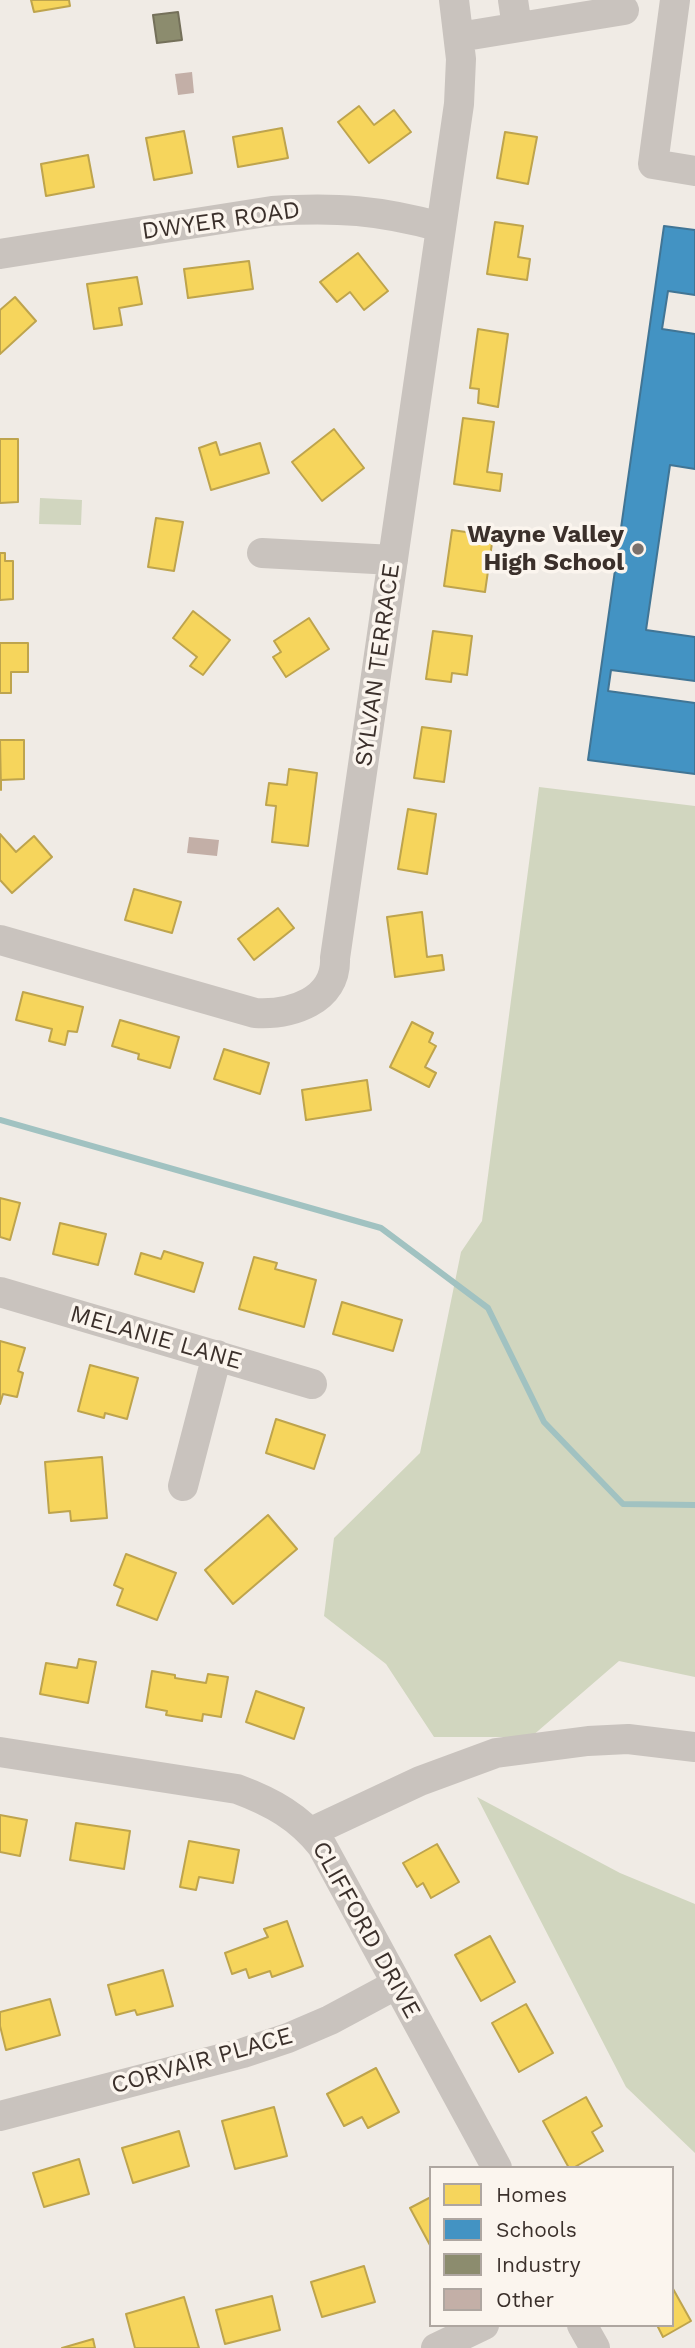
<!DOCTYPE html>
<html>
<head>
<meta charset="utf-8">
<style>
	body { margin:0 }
	#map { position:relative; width:695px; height:2348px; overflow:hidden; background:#f0ebe5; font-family:"Work Sans",sans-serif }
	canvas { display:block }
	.legend { position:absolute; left:429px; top:2166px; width:245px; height:161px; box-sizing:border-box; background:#fbf5ee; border:2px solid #aea6a0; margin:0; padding:9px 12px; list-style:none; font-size:21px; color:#3b302b }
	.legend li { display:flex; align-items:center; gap:14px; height:35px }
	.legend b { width:35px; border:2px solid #aea6a0 }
</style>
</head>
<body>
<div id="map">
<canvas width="695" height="2348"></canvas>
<ul class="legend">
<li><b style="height:19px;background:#f6d55c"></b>Homes</li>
<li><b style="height:19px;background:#4393c3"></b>Schools</li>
<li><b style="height:19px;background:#8c8c6e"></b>Industry</li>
<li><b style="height:19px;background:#c3afa7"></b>Other</li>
</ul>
</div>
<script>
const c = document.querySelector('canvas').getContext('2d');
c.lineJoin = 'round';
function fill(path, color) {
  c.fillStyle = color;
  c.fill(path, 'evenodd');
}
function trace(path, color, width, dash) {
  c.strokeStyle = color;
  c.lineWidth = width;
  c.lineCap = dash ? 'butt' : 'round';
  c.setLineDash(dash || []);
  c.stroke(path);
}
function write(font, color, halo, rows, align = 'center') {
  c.font = font + ' "Work Sans",sans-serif';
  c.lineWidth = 7;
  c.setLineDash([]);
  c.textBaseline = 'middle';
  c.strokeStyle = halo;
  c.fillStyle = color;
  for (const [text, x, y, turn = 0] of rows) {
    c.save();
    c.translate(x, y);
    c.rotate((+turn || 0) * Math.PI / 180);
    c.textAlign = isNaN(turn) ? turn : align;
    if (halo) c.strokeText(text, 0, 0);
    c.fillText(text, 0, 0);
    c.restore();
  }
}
const green = new Path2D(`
	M40,498l42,2 -1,25 -42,-1z
	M539,787l156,19v871l-76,-16 -88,76h-97l-48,-73 -62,-48 10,-78 86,-85 41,-201 21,-31z
	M477,1797l143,76 75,31v249l-69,-66z`);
const homes = new Path2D(`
	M31,0h38l1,6 -36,6z
	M359,106l15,19 20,-15 17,22 -42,31 -31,-41z
	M282,128l6,30 -50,9 -5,-30z
	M184,131l8,42 -38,7 -8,-42z
	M505,132l32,5 -9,47 -31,-6z
	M88,155l6,32 -48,9 -5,-32z
	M495,222l28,4 -5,31 12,2 -3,21 -40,-6z
	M358,253l30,38 -24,19 -14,-18 -13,10 -17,-20z
	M249,261l4,28 -65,9 -4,-29z
	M137,277l5,27 -23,4 3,17 -28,4 -7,-45z
	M15,297l21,24 -36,33v-44z
	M478,329l30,5 -10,73 -20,-4 1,-14 -9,-1z
	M463,418l31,4 -7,50 15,2 -2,17 -46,-7z
	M334,429l30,39 -42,33 -30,-39z
	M0,439h18v63l-18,1z
	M216,442l4,13 40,-12 9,30 -58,17 -12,-42z
	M156,518l27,4 -9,49 -26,-4z
	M452,530l41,6 -8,56 -41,-6z
	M0,553h5v8h8v38l-13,1z
	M193,611l37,29 -27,35 -13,-9 7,-9 -24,-19z
	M309,618l20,31 -43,28 -13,-20 8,-5 -7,-11z
	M433,631l39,5 -5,39 -15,-2 -1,9 -25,-3z
	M0,643h28v29h-17v21h-11z
	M422,727l29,4 -7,51 -30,-4z
	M0,740h24v39l-23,1v10z
	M289,769l28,4 -9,73 -36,-4 4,-36 -10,-1 3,-22 18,2z
	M408,809l28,5 -9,60 -29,-5z
	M0,834l16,18 18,-16 18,21 -40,36 -12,-13z
	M134,889l47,13 -9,31 -47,-13z
	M278,908l16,20 -40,32 -16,-21z
	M422,912l5,45 15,-2 2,15 -49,7 -8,-60z
	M23,992l60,15 -6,25 -9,-1 -3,14 -16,-4 3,-12 -36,-9z
	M120,1020l59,17 -9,31 -32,-9 1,-5 -27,-8z
	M412,1022l21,11 -4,9 7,4 -11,21 11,6 -7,14 -39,-20z
	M224,1049l45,14 -9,31 -46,-15z
	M367,1080l4,30 -65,10 -4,-30z
	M0,1198l20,5 -10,37 -10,-3z
	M60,1223l46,11 -8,31 -45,-11z
	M164,1251l39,12 -9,29 -59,-18 6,-21 20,6z
	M254,1257l23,6 -2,6 41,11 -12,47 -65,-18z
	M342,1302l60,18 -9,31 -60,-17z
	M0,1341l25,7 -7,23 5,2 -6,24 -14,-3 -3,10z
	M90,1365l48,13 -11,41 -22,-6 -1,5 -26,-7z
	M276,1419l49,16 -11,34 -48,-16z
	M102,1457l5,61 -36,3 -1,-10 -21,2 -4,-51z
	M268,1515l29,34 -64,55 -28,-34z
	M126,1554l50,19 -19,47 -40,-15 6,-16 -9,-4z
	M79,1659l17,3 -8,41 -48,-9 6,-31 31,5z
	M152,1671l23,4v3l31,5 2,-9 20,3 -7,40 -18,-3 -1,7 -36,-6 1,-4 -21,-4z
	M256,1691l48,17 -10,31 -48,-17z
	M0,1815l27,5 -7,36 -20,-4z
	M76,1823l54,8 -6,38 -54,-9z
	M189,1841l50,9 -6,33 -34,-6 -3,13 -16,-3z
	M437,1844l22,38 -28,16 -8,-15 -6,4 -14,-24z
	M287,1921l16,45 -31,11 -2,-6 -21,7 -3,-9 -14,5 -7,-21 43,-16 -4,-8z
	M490,1936l25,46 -34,19 -26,-46z
	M163,1970l10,36 -36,9 -2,-5 -19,5 -8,-30z
	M50,1999l10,36 -54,15 -6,-24v-14z
	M526,2004l27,49 -34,19 -27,-49z
	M376,2068l23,44 -31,16 -6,-11 -18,9 -17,-32z
	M586,2097l16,29 -10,6 11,19 -30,17h-4l-26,-47z
	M274,2107l13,49 -52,13 -13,-48z
	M179,2131l10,35 -56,17 -11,-35z
	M79,2159l10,35 -45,13 -11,-34z
	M431,2197v50l-21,-39z
	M364,2266l11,36 -53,15 -11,-35z
	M672,2287l19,34 -28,16 -6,-12h15z
	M272,2296l8,34 -55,14 -9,-34z
	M184,2297l15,51h-64l-9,-34z
	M93,2339l2,9h-33z`);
const schools = new Path2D(`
	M664,226l31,4v65l-27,-4 -6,38 33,5v135l-25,-4 -24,165 49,7v44l-84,-11 -3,21 87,12v71l-107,-14z`);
const industry = new Path2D(`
	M178,12l4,28 -25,3 -4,-28z`);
const stream = new Path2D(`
	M0,1120l381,108 107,80 56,114 79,82 72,1`);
const building = new Path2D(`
	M192,72l2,21 -16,2 -3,-21z
	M189,837l30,3 -2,16 -30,-3z`);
const minor = new Path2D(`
	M513,0l4,27
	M675,0l-22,164 42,7
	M459,37l165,-27
	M0,254l272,-43c65,-4 107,-1 169,16
	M262,553l131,7
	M0,940l255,73c36,2 82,-12 80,-55l124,-854 2,-45 -7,-59
	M0,1292l312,92
	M183,1486l34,-131
	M0,1752l237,37c35,13 62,28 85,57l175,322
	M311,1832l109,-51 76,-28 92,-12 40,-2 67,8
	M0,2116l243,-63 45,-15 42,-18 67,-36
	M582,2325l13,23
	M436,2348l48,-23`);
const markers = [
	[638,549,7,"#7a716c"]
];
const streetNames = [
	["DWYER ROAD",221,221,-8],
	["SYLVAN TERRACE",378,665,-82],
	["MELANIE LANE",156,1338,16],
	["CLIFFORD DRIVE",366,1930,61],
	["CORVAIR PLACE",202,2061,-16]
];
const poiNames = [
	["Wayne Valley",624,535],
	["High School",624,563]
];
fill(green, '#d1d6bf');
fill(homes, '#f6d55c');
trace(homes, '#bea44d', 2);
fill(schools, '#4393c3');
trace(schools, '#417595', 2);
fill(industry, '#8c8c6e');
trace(industry, '#74705a', 2);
trace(stream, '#a1c2c1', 6);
fill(building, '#c3afa7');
trace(minor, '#c9c3be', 30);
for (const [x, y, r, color] of markers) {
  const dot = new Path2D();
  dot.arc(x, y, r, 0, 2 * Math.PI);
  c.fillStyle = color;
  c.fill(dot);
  trace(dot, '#fbf5ee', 2.5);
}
write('24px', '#3b302b', '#fbf5ee', streetNames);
write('bold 24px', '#3b302b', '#fbf5ee', poiNames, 'right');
</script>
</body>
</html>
